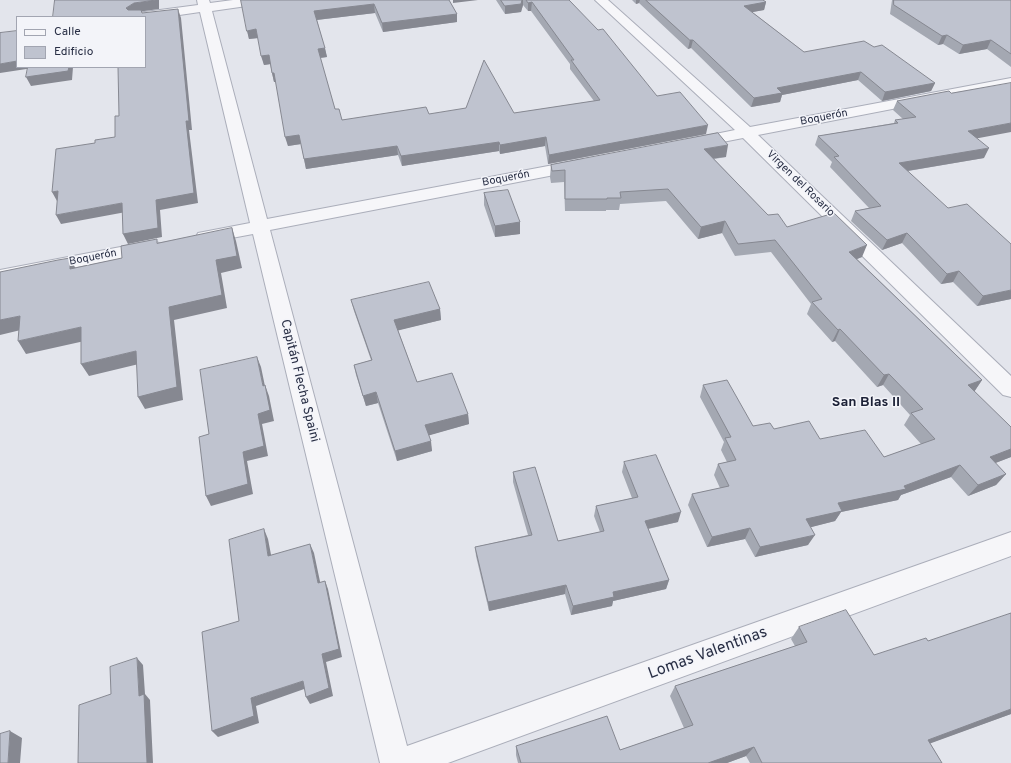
<!DOCTYPE html>
<html>
<head>
<meta charset="utf-8">
<style>
	body { margin:0 }
	#map { position:relative; width:1011px; height:763px; overflow:hidden; background:#e3e5ec; font-family:Overpass,sans-serif }
	canvas { display:block }
	.legend { position:absolute; left:16px; top:16px; width:130px; height:52px; box-sizing:border-box; background:#f3f4f9; border:1px solid #a2a5b1; margin:0; padding:5px 7px; list-style:none; font-size:12px; color:#292f45 }
	.legend li { display:flex; align-items:center; gap:8px; height:20px }
	.legend b { width:20px; border:1px solid #a2a5b1 }
</style>
</head>
<body>
<div id="map">
<canvas width="1011" height="763"></canvas>
<ul class="legend">
<li><b style="height:5px;background:#f6f6f9"></b>Calle</li>
<li><b style="height:11px;background:#bfc3cf"></b>Edificio</li>
</ul>
</div>
<script>
const c = document.querySelector('canvas').getContext('2d');
c.lineJoin = 'round';
function trace(path, color, width, dash) {
  c.strokeStyle = color;
  c.lineWidth = width;
  c.lineCap = dash ? 'butt' : 'round';
  c.setLineDash(dash || []);
  c.stroke(path);
}
function fill(path, color) {
  c.fillStyle = color;
  c.fill(path, 'evenodd');
}
function write(font, color, halo, rows, align = 'center') {
  c.font = font + ' Overpass,sans-serif';
  c.lineWidth = 3;
  c.setLineDash([]);
  c.textBaseline = 'middle';
  c.strokeStyle = halo;
  c.fillStyle = color;
  for (const [text, x, y, turn = 0] of rows) {
    c.save();
    c.translate(x, y);
    c.rotate((+turn || 0) * Math.PI / 180);
    c.textAlign = isNaN(turn) ? turn : align;
    if (halo) c.strokeText(text, 0, 0);
    c.fillText(text, 0, 0);
    c.restore();
  }
}
const minor = new Path2D(`
	M197,0h12l1,3 23,-3h34l-6,4 -49,7 55,208 313,-59 6,1 2,4 -2,4 -6,1 -310,60 137,516 604,-214v24l-563,207h-68l-127,-529 -48,9 -7,-2 -2,-4 2,-4 52,-10 -50,-211 -55,8v-3h-14l6,-4 61,-8z
	M595,0h13l142,127 261,-49v8l-253,49 253,241v21l-8,-2 -260,-257 -51,10 -6,-2 -2,-3 2,-3 49,-10z
	M152,241l7,2 2,4 -2,4 -159,31v-12z`);
const wall = new Path2D(`
	M241,0h208l8,14v8l-74,10 -8,-19 -58,7 10,37 -7,1 15,51 7,11 87,-6 85,-1 80,-12 -24,-32v-5l-39,-53h-3l-5,-6 -2,7 -16,2 -9,-14h73l88,96 49,38 -158,30 -3,-18 -45,8 -1,-3 -97,15 -4,-11 -92,14 -5,-25 -13,2 -12,-64h-2l-4,-18 -6,1 -6,-27 -9,1z
	M632,0h131l3,2 -2,8 -12,2 52,40 131,31 -4,8 -49,10 -24,-21 -76,15 -2,7 -29,5 -60,-59 -3,1 -49,-46 -3,1z
	M892,0h119v67l-24,-18 -28,5 -16,-10 -5,1 -48,-31z
	M897,101l80,37 7,20 -76,13 103,128 -34,7 -24,-24 -12,2 -39,-41 -20,7 -31,-29 4,-10 14,-3 -39,-41 2,-5 -17,-17 3,-9 76,-13 1,-3 8,-1 -10,-9z
	M726,157l-12,2 54,56 19,12 75,30 -5,2 125,121 -8,12 37,35v30l-16,6 11,11 -10,11 -28,11 -17,-19 -50,18 -3,5 -57,12 -6,9 -24,6 -3,18 -53,12 -10,-18 -38,8 -19,-42 4,-11 28,-6 -6,-13 4,-11 9,-2 -6,-12 3,-8 -24,-45 3,-12 50,41 21,3 46,10 64,18 37,-13 -17,-19 6,-10 -27,-30 -6,2 -42,-46 -3,1 -25,-28 4,-10 -40,-52 -36,4 -13,-23 -24,6 -32,-38 -46,3 -1,6h-13v1h-41l-1,-29 -13,1 -1,-6 1,-12z
	M484,193l36,29v12l-25,3 -11,-32z
	M351,300l89,9 1,11 -43,10 19,52 51,32 1,10 -40,11 3,16 -35,10 -19,-58 -12,3 -10,-31 -2,-10 17,-5 -17,-49z
	M624,462l54,60 -30,7 21,51 -3,9 -53,12 -1,5 -41,9 -6,-21 -76,17 -13,-55 -1,-9 53,-12 -15,-53v-10l45,69 42,-9 -6,-16 2,-10 36,-8 -10,-26z
	M799,627l75,28 54,-14 83,73 -81,29 12,20h-192l-4,-7 -19,7h-209l-2,-8v-9l104,4 64,-22 -14,-32 5,-10 120,-40 -4,-7z`);
const shadedWall = new Path2D(`
	M156,0h3v9l-22,3 -7,5 -4,-9 8,-5z
	M453,0h25l-25,3z
	M522,0h1v5l-2,7 -16,2v-8z
	M636,0h4l-1,3 -3,1z
	M532,2l-1,9h-3v-8z
	M766,2l-2,8 -22,4 2,-8z
	M374,4l1,9 -59,7 -2,-9z
	M178,9l3,9 11,112h-3l9,73 -38,7 2,27 -34,7 -5,-10 33,-34 30,-79z
	M457,14v8l-74,10 -1,-9z
	M256,29l2,9 -9,1 -2,-8z
	M947,35l-4,9 -5,1 4,-9z
	M690,40h3l-2,8 -3,1z
	M991,40l-4,9 -28,5 4,-9z
	M325,48l2,9 -8,1 -1,-9z
	M269,55l2,9 -7,1 -3,-9z
	M17,61v6h16v1l-33,5v-9z
	M69,67h4l-1,13 -41,6 -5,-9z
	M861,72l-3,8 -76,15 -2,7 -29,5 3,-9 23,-10z
	M272,73h2l2,9h-2z
	M935,83l-4,8 -49,10 3,-9z
	M1011,123v9l-48,9 5,-10z
	M708,125l-2,9 -158,30 1,-9z
	M299,135l2,9 -13,2 -3,-9z
	M546,137l-1,9 -45,8v-9z
	M499,142v9l-97,15 -1,-10z
	M728,145l-2,12 -25,3 3,-11z
	M397,146l1,9 -92,14 -2,-10z
	M989,148l-5,10 -89,15 4,-10z
	M58,191l5,9 -6,1 -5,-9z
	M122,203l4,9 -65,12 -5,-9z
	M725,221l-3,12 -24,6 3,-12z
	M520,222v12l-25,3v-11z
	M232,228l4,13 6,27 -21,5 6,35 -53,12 9,80 -38,9 -7,-12 31,-90 47,-47z
	M907,233l-5,10 -20,7 5,-10z
	M867,245l-5,12 -18,7 5,-12z
	M70,258l7,13 -7,-2z
	M959,271l-6,11 -12,2 6,-10z
	M1011,290v9l-34,7 6,-10z
	M440,309l1,11 -45,11 -2,-11z
	M20,316l9,12 -29,7v-15z
	M81,327l8,13 -63,14 -8,-13z
	M840,329l-5,12 -3,1 6,-12z
	M136,351l7,12 -54,13 -8,-12z
	M257,357l4,10 6,29 -4,-10z
	M889,374l-6,11 -6,2 7,-12z
	M982,380l-8,12 -6,-7z
	M265,385l4,11 5,25 -12,3 6,32 -21,5 6,33 -42,12 -5,-10 37,-44 15,-38z
	M376,392l2,11 -12,3 -3,-10z
	M468,414l1,10 -42,12 -2,-11z
	M431,441l1,10 -35,10 -2,-10z
	M1011,449v8l-31,12 10,-12z
	M960,465l-9,12 -50,18 -3,5 -57,12 -6,9 -35,9 6,-11 32,-16 66,-17z
	M1006,474l-10,11 -28,11 10,-11z
	M681,512l-3,10 -36,8 3,-9z
	M750,528l-5,11 -38,8 5,-10z
	M264,529l4,10 5,26 -5,-9z
	M815,535l-7,10 -53,12 5,-10z
	M310,544l4,9 8,38 -4,-8z
	M669,580l-3,9 -53,12 -1,5 -41,9 2,-9 40,-14z
	M325,581l3,8 14,68 -16,5 7,34 -23,8 -4,-7 16,-43z
	M566,585l-1,9 -76,17 -1,-9z
	M137,658l6,7 2,29 5,6 3,63h-6l-8,-67z
	M303,681l4,7 -51,18 3,17 -41,14 -6,-6 39,-33z
	M1011,709v5l-96,35 13,-9z
	M10,731l12,7 -2,25h-12z
	M754,747l-8,9 -19,7h-19z`);
const building = new Path2D(`
	M55,0h101l-22,3 -8,5 2,2h13l1,3 36,-4 11,112h-3l8,72 -38,7 2,28 -35,6 -1,-31 -66,12 2,-24 -6,1 4,-43 39,-6v-3l20,-3v-21h4l-1,-49h27v-50h-92z
	M241,0h208l8,14 -75,9 -8,-19 -60,7 11,37 -7,1 17,60h4l3,11 84,-13 3,7 37,-6 18,-48 30,53 86,-13 -29,-40h3l-42,-58 -4,1 -2,-3h43l29,30 5,-1 54,67 23,-4 28,33 -159,30 -3,-18 -46,8 -1,-3 -98,14 -4,-10 -93,13 -5,-24 -14,2 -11,-64h-2l-3,-18 -8,1 -5,-27 -9,2z
	M501,0h21l-1,4 -16,2z
	M646,0h117l3,2 -22,4 60,46 60,-11 10,6 8,-2 53,38 -50,9 -24,-20 -84,16 5,5 -28,5 -61,-58h-3z
	M894,0h117v54l-20,-14 -28,5 -16,-10 -5,1 -48,-31z
	M17,31v30l-17,3v-31z
	M28,67h41l-1,4 -42,6z
	M1011,83v40l-43,8 21,17 -90,15 49,45 19,-4 44,40v46l-28,6 -24,-25 -12,3 -40,-41 -20,7 -32,-29 26,-5 -47,-49 5,-1 -21,-20 80,-13 -3,-3 21,-3 -19,-16 52,-10 2,2z
	M718,133l10,12 -24,4 64,66 10,-1 9,13 47,-14 33,32 -18,7 133,128 -14,5 43,42v22l-21,8 16,17 -28,11 -18,-20 -56,21 2,3 -68,14 4,8 -36,8 9,16 -55,12 -10,-19 -38,9 -20,-43 37,-8 -11,-22 18,-4 -11,-22 6,-1 -28,-52 24,-5 26,46 17,-3 4,6 35,-8 11,18 45,-9 19,27 51,-18 -24,-26 12,-4 -34,-35 -5,1 -44,-46 -2,1 -26,-28 10,-3 -47,-59 -37,4 -13,-23 -24,6 -33,-38 -48,3 1,6h-14v1h-42v-29l-13,1 -1,-6z
	M508,190l12,32 -25,4 -11,-33z
	M232,228l5,28 -21,4 6,35 -53,12 8,80 -39,10 -2,-46 -55,13v-37l-63,14 2,-25 -20,4v-48l58,-12 12,-2v11l52,-11 -1,-12 36,-7v4z
	M429,282l11,27 -46,11 23,62 35,-9 16,41 -43,11 6,16 -36,10 -19,-59 -13,4 -9,-31 18,-5 -21,-60z
	M257,357l6,29 2,-1 5,25 -12,4 6,32 -21,6 5,32 -42,12 -7,-59 10,-3 -9,-64z
	M656,455l25,57 -36,9 24,59 -56,12 1,5 -41,9 -7,-21 -78,17 -13,-55 57,-12 -19,-63 22,-5 23,74 46,-10 -8,-25 42,-9 -14,-35z
	M264,529l4,27 42,-12 8,39 7,-2 14,68 -17,5 7,34 -23,9 -3,-16 -52,17 3,18 -42,15 -10,-99 37,-11 -10,-81z
	M846,610l28,45 52,-17 2,3 83,-28v96l-83,31 14,23h-180l-8,-16 -46,16h-187l-5,-17 91,-30 13,34 73,-25 -18,-39 132,-44 -8,-15z
	M137,658l2,38 5,-2 3,69h-69l1,-58 32,-11 -1,-27z
	M10,731l-2,32h-8v-29z`);
const farStreetnames = [
	["Boquerón",824,118,-11],
	["Boquerón",506,179,-11],
	["Virgen del Rosario",800,184,44],
	["Boquerón",93,258,-11]
];
const streetNames = [
	["Capitán Flecha Spaini",299,381,76]
];
const neighbourhoodNames = [
	["San Blas II",866,403]
];
const nearStreetnames = [
	["Lomas Valentinas",708,654,-20]
];
trace(minor, '#abaeba', 2);
fill(minor, '#f6f6f9');
fill(wall, '#a4a8b2');
fill(shadedWall, '#868891');
fill(building, '#bfc3cf');
trace(building, '#868891', 1);
write('11px', '#292f45', '#f3f4f9', farStreetnames);
write('13px', '#292f45', '#f3f4f9', streetNames);
write('bold 14px', '#1b2036', '#f3f4f9', neighbourhoodNames);
write('16px', '#292f45', '#f3f4f9', nearStreetnames);
</script>
</body>
</html>
